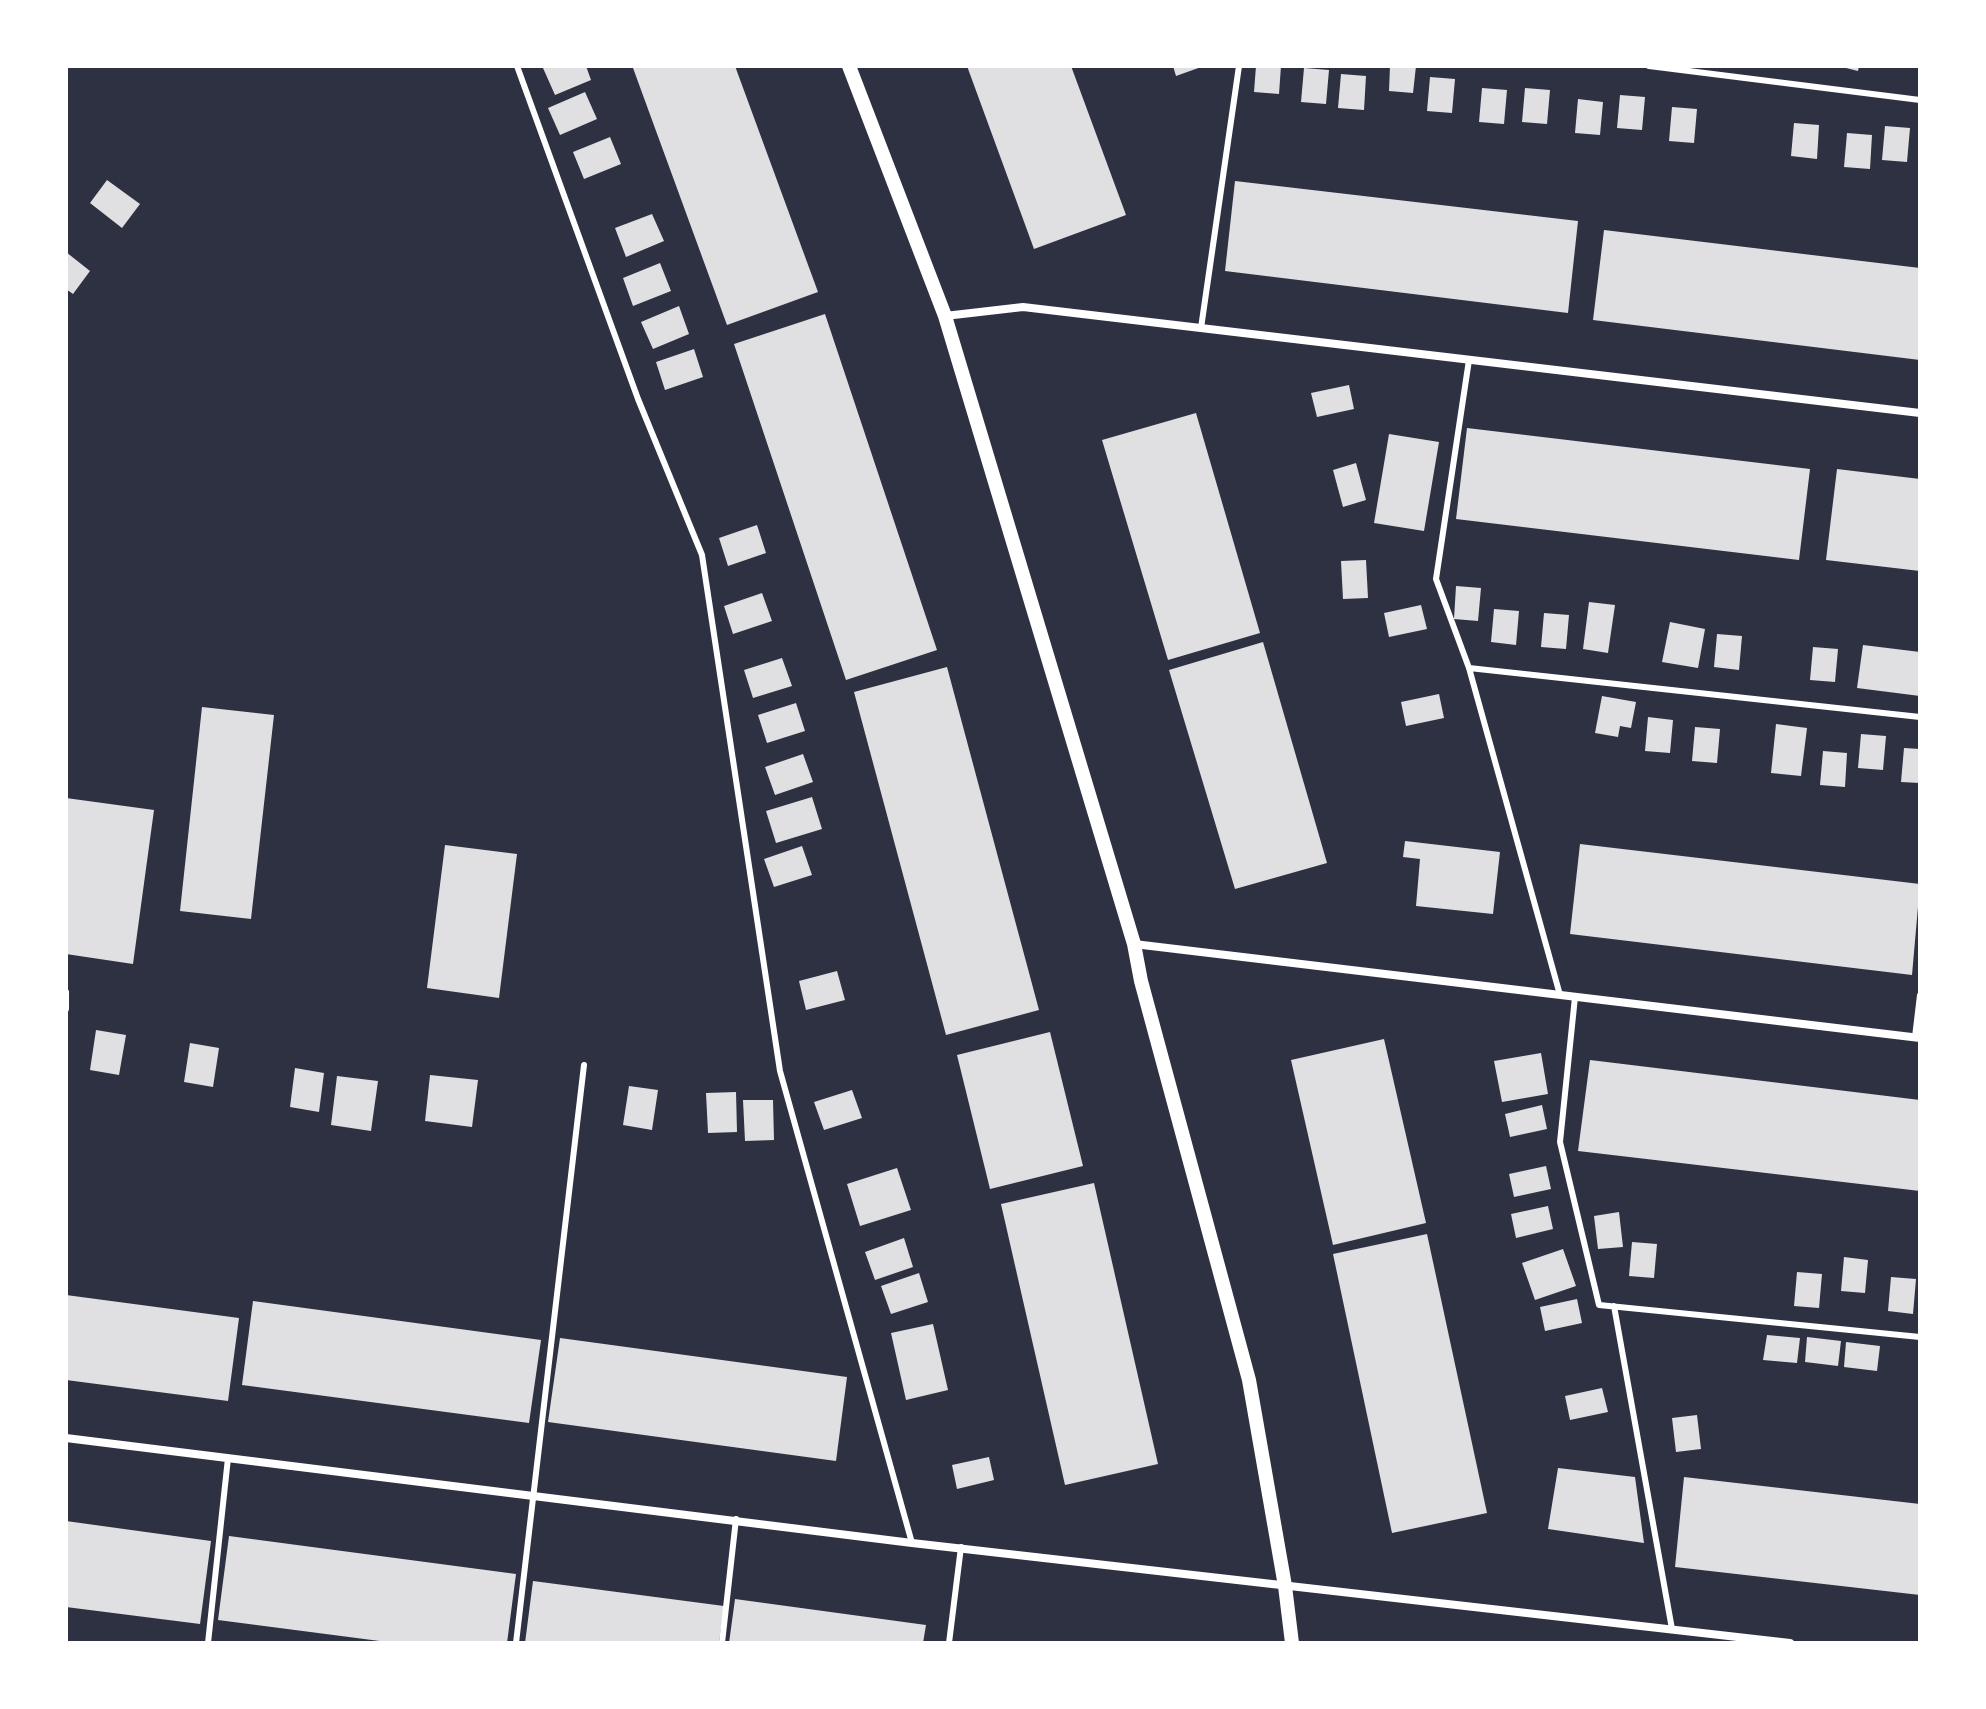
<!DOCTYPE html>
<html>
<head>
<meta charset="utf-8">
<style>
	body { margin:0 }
	#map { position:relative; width:1986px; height:1709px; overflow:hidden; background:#2d3142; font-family:Helvetica,sans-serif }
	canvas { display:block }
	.frame { position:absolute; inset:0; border:68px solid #fff; pointer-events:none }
</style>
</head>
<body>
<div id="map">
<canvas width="1986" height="1709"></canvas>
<div class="frame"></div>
</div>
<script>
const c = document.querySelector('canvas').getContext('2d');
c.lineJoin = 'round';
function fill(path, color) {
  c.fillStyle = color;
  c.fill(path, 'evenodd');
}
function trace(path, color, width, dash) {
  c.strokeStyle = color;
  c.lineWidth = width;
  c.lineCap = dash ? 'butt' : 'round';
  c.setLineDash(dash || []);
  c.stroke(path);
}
const building = new Path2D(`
	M548,66h38l5,14 -36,15 -12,-27z
	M639,66h96l83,226 -91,33 -94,-257z
	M967,66h104l55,149 -92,34z
	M1173,66h31l-28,10z
	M1256,66h25l-2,28 -25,-2z
	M1390,66h26l-3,27 -24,-2z
	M1838,66h21l-1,5z
	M1304,68l25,2 -3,34 -25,-2z
	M1341,74l25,2 -2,34 -26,-2z
	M1430,77l25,2 -3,34 -25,-2z
	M1482,88l25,2 -3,34 -25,-2z
	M1525,88l25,2 -3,34 -25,-2z
	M585,92l12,27 -37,16 -12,-27z
	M1620,95l25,2 -3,33 -25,-2z
	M1578,99l25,3 -3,33 -25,-2z
	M1672,107l25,2 -3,34 -25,-2z
	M1794,123l25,2 -2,34 -26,-3z
	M1885,126l25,2 -3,34 -25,-2z
	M1847,133l25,2 -2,34 -26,-2z
	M610,137l11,27 -37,15 -11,-27z
	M107,180l33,24 -18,24 -32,-25z
	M1235,181l343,40 -10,92 -343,-42z
	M652,214l12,27 -38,16 -11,-29z
	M1604,230l316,38v92l-327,-40z
	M66,252l24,19 -17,23 -7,-5z
	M660,263l11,28 -38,15 -10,-28z
	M679,306l10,28 -36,15 -12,-27z
	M825,314l112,336 -91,30 -112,-336z
	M694,349l9,28 -38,13 -9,-28z
	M1349,385l5,24 -37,8 -6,-24z
	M1196,413l64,220 -92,27 -66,-220z
	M1467,428l343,41 -11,91 -343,-41z
	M1389,434l50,8 -15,89 -50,-8z
	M1356,463l10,37 -23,7 -10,-37z
	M1837,469l83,10v92l-94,-11z
	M757,525l9,28 -38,13 -9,-28z
	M1366,560l2,38 -25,1 -2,-38z
	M1456,586l25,2 -3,33 -24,-2z
	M762,593l10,28 -39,13 -9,-28z
	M1589,602l26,3 -7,48 -25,-4z
	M1421,605l6,24 -38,8 -5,-24z
	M1494,609l25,2 -3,34 -25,-3z
	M1544,613l25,2 -3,34 -25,-2z
	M1670,622l35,7 -7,39 -36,-6z
	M1717,634l25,2 -3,34 -25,-3z
	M1263,642l64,221 -92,26 -66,-219z
	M1863,645l57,7v44l-63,-8z
	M1813,647l25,2 -3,33 -25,-2z
	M782,658l10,28 -39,12 -9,-28z
	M947,667l92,343 -93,25 -92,-343z
	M1439,694l5,24 -38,8 -5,-24z
	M1602,696l34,6 -5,26 -11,-2 -2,11 -23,-4z
	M796,703l9,28 -38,12 -9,-28z
	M202,707l72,8 -23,204 -71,-8z
	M1648,717l25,3 -3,33 -25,-2z
	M1776,724l31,4 -6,48 -30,-3z
	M1695,727l25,2 -3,34 -25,-2z
	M1861,734l25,2 -3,34 -25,-2z
	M1904,748l16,1v34l-19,-1z
	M1823,751l24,2 -2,34 -25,-2z
	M803,754l10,28 -38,13 -10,-28z
	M812,797l10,32 -46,14 -10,-32z
	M66,798l88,12 -21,154 -67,-10z
	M1405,841l95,11 -7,62 -77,-8 4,-47 -17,-2z
	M1580,844l340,40 -8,91 -342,-41z
	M445,845l72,9 -18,144 -72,-10z
	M802,846l10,29 -38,12 -10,-28z
	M837,971l8,29 -39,10 -7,-29z
	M96,1030l30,5 -7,40 -29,-5z
	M1050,1032l33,134 -93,23 -33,-134z
	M1384,1039l42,184 -93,22 -42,-185z
	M190,1043l29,5 -6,39 -29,-5z
	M1541,1053l7,41 -46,8 -8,-41z
	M1590,1060l330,40v91l-342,-40z
	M295,1068l29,5 -5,39 -29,-5z
	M430,1075l48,5 -6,47 -47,-6z
	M337,1076l41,5 -7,50 -40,-6z
	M629,1086l29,4 -6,40 -29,-5z
	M852,1090l10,28 -38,12 -10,-28z
	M736,1092l1,40 -29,1 -2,-40z
	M743,1100h30l1,40 -29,1z
	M1542,1105l5,24 -37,8 -5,-23z
	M1546,1166l5,23 -37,8 -5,-23z
	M897,1168l14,42 -51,16 -13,-42z
	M1094,1183l64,281 -93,21 -64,-281z
	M1548,1206l5,23 -37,9 -5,-24z
	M1619,1212l4,35 -25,2 -4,-33z
	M1427,1234l60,279 -95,20 -59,-279z
	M904,1238l9,29 -38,13 -10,-28z
	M1632,1242l25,2 -3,34 -25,-2z
	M1563,1249l13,37 -41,14 -13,-37z
	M1844,1257l24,3 -3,33 -24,-2z
	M1797,1272l25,2 -3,34 -25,-2z
	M919,1273l9,29 -37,12 -10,-28z
	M1891,1277l25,2 -3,35 -25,-3z
	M66,1295l173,23 -11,83 -162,-21z
	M1577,1299l5,24 -37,8 -5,-24z
	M253,1301l288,39 -12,83 -287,-38z
	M933,1324l15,66 -42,10 -15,-67z
	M1767,1335l33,3 -3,25 -34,-3z
	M1807,1337l34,4 -3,25 -33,-4z
	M560,1338l287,39 -11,84 -288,-39z
	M1846,1342l34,4 -3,25 -33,-4z
	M1602,1388l6,24 -38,8 -5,-24z
	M1697,1415l4,34 -25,3 -4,-34z
	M989,1457l5,23 -37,9 -5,-24z
	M1558,1468l77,9 9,66 -96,-14z
	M1684,1477l236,27v91l-245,-28z
	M66,1521l145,20 -11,83 -134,-17z
	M229,1536l287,38 -9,69h-112l-177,-23z
	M533,1581l191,25 -5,37h-194z
	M735,1599l191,26 -3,18h-194z`);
const service = new Path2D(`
	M517,66l121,333 64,156 78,516 132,472
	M1649,66l271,34
	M1201,328l38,-262
	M1469,360l-33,219 33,89 91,327
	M1469,668l451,49
	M66,992v17
	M1575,997l-15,145 39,163 321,32
	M1915,1037l5,-42
	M1614,1306l58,323
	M208,1643l20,-185
	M516,1643l68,-578
	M722,1643l14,-124
	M949,1643l12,-96`);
const minor = new Path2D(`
	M945,316l78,-9 897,106
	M1134,944l786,94
	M66,1438l846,105 878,100`);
const tertiary = new Path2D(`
	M849,66l96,250 189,628 7,37 108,399 36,206 7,57`);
fill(building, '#e0e0e3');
trace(service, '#fff', 6);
trace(minor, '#fff', 8);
trace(tertiary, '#fff', 14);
</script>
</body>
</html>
